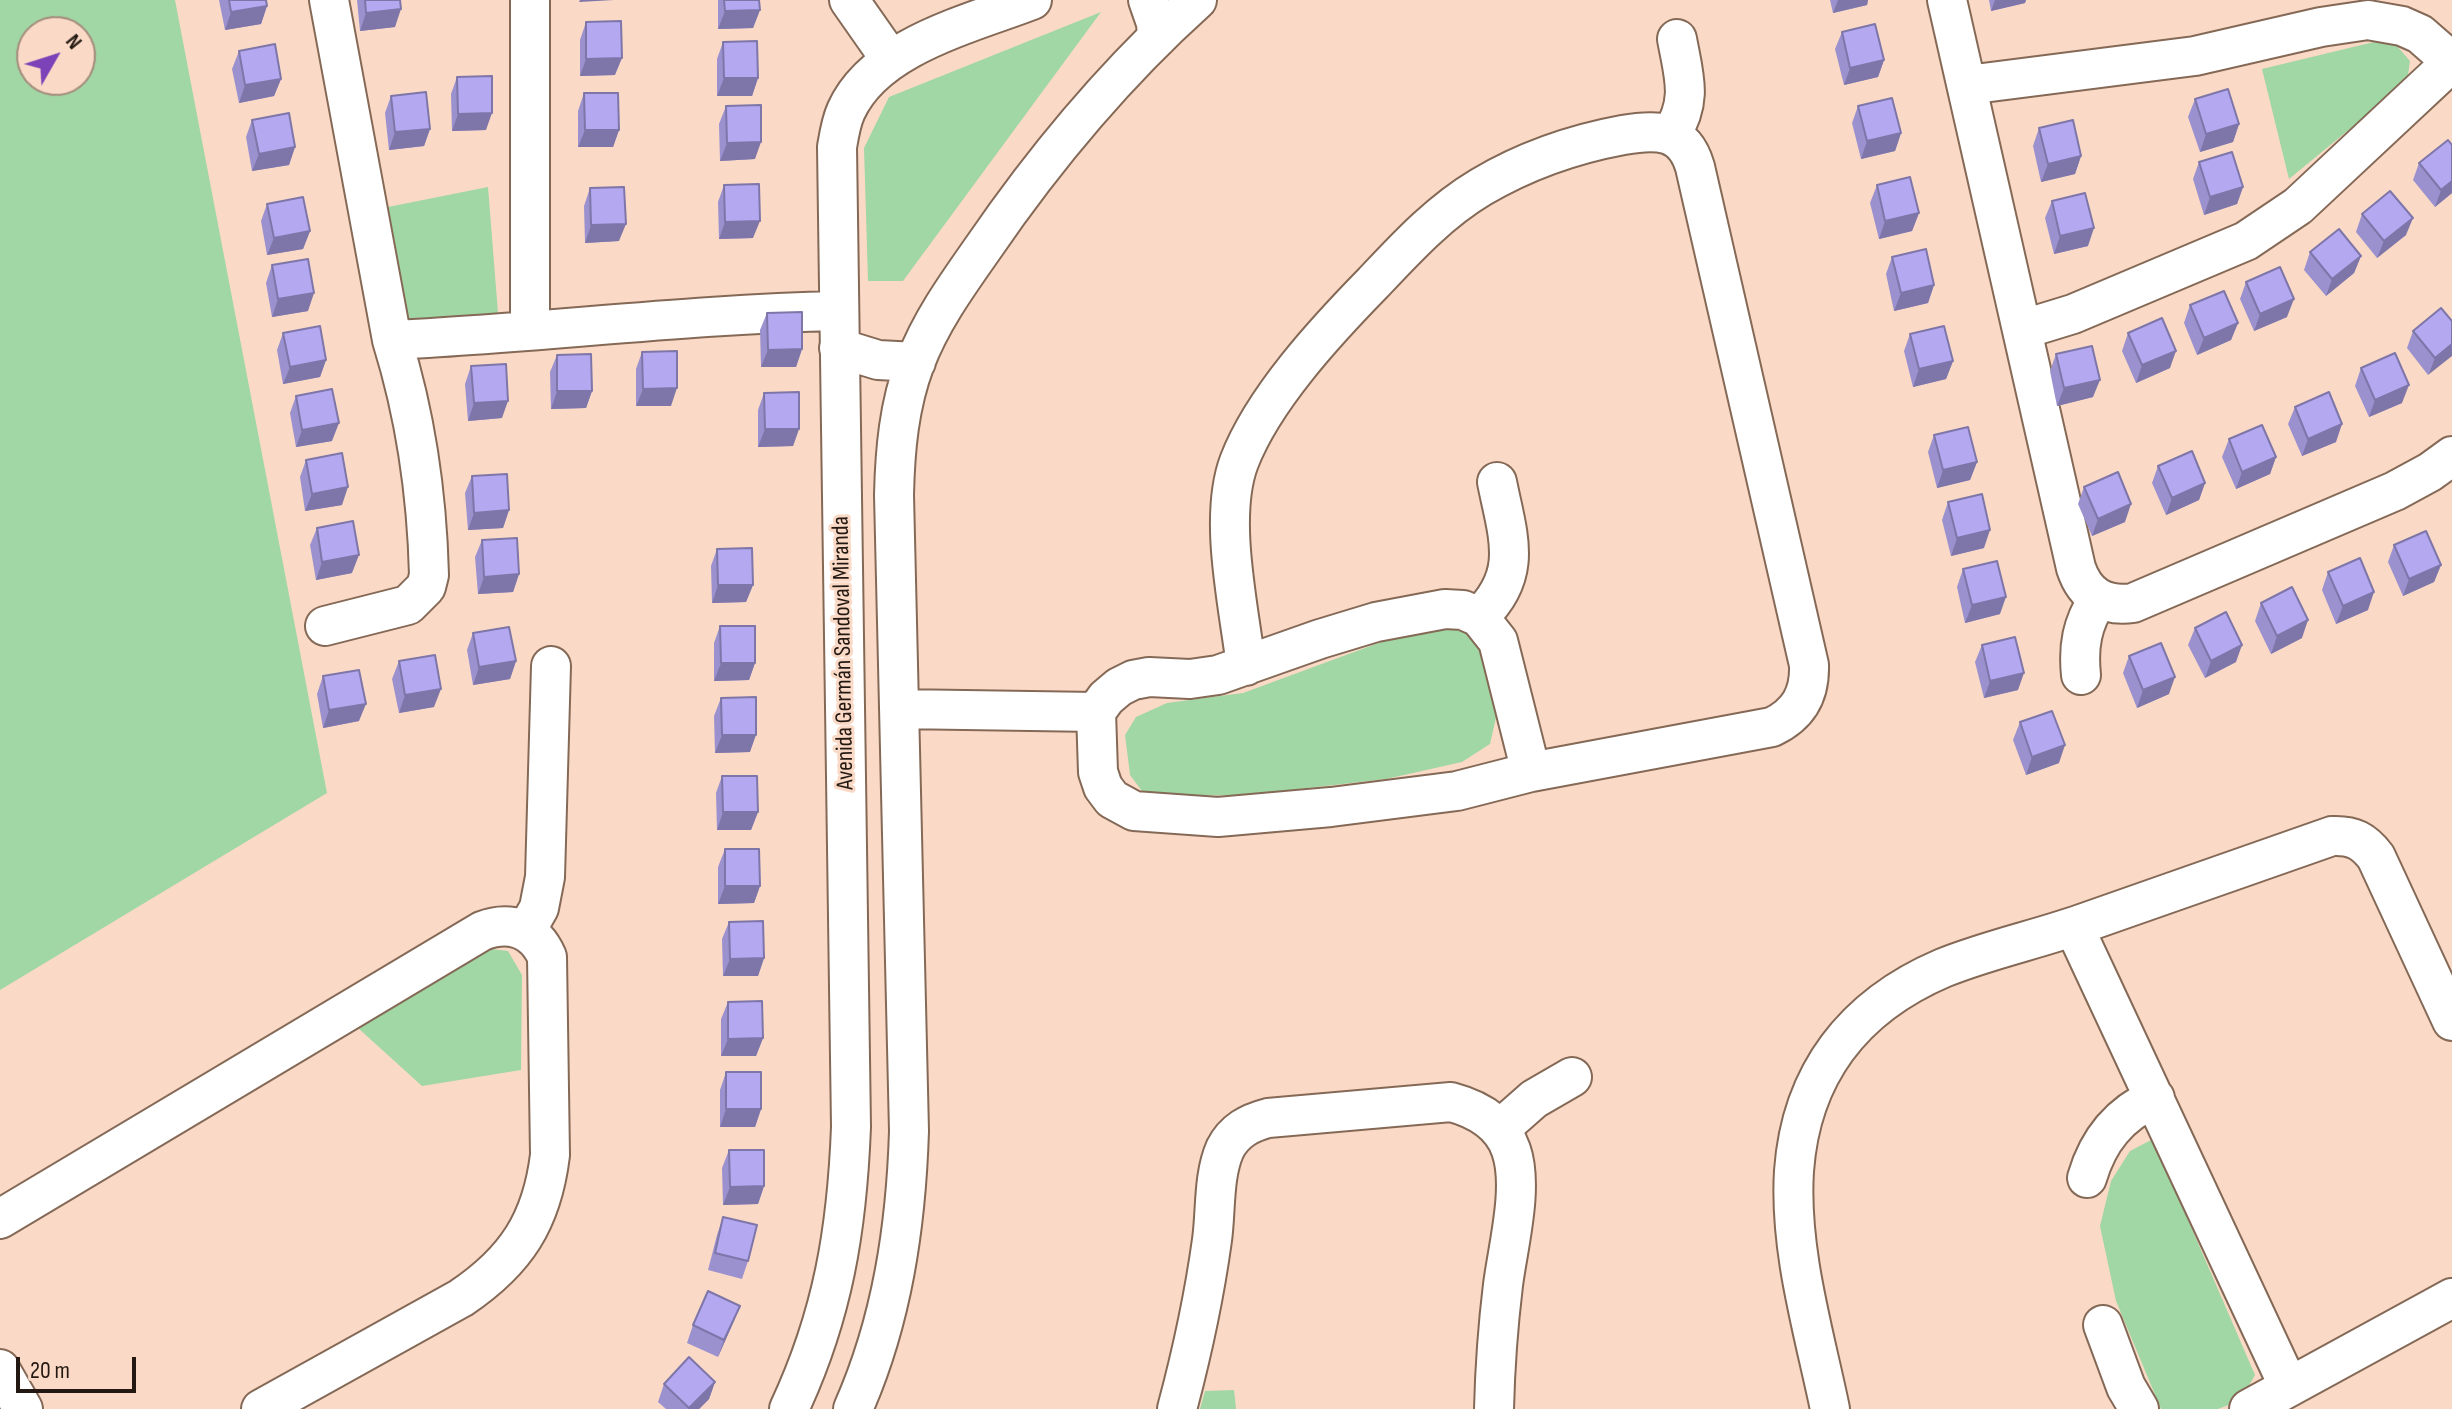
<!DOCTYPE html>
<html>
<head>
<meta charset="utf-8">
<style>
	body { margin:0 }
	#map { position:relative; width:2452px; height:1409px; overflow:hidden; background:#fadac6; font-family:"Sofia Sans Condensed",sans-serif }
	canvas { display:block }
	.north { position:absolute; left:16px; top:16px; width:80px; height:80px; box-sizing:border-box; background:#fadac6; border:2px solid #a48d7e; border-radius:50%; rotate:51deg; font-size:22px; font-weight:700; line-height:32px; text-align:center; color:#241912 }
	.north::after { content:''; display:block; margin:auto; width:28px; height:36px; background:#7c42b8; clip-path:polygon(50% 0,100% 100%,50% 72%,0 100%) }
	.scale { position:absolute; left:16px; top:1357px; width:120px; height:36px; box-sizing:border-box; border:4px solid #241912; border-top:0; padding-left:10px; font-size:24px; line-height:28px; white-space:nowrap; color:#241912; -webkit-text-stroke:6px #fadac6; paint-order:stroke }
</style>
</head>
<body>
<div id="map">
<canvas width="2452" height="1409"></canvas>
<div class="north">N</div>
<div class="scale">20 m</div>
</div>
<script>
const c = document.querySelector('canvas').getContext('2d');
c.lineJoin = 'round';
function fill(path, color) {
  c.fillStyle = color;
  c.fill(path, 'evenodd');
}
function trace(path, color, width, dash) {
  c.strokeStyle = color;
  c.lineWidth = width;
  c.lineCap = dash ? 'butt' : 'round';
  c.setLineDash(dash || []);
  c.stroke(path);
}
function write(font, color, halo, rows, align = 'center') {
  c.font = font + ' "Sofia Sans Condensed",sans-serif';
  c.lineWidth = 6;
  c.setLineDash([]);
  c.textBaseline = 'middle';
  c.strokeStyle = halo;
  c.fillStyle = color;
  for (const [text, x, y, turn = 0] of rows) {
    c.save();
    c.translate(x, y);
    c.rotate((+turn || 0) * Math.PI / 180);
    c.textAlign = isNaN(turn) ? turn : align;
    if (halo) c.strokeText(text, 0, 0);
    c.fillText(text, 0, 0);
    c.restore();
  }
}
const green = new Path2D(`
	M0,0h175l152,793 -327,197zM32,32h48v48h-48z
	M1101,12l-198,269h-35l-4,-133 25,-51z
	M2378,41l19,5 13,15 -3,21 -118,97 -27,-110z
	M488,187l10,126 -95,8 -15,-114z
	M1430,624l32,2 17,19 18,68 -7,31 -28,18 -76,17 -139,16 -78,1 -27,-5 -12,-16 -5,-40 11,-18 31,-14 76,-10z
	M491,949l17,2 14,24 -1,95 -99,16 -64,-58z
	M2153,1139l102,236 -14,25 -23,9h-57l-45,-108 -16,-75 11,-45 19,-30z
	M1234,1390l2,19h-36l5,-18z`);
const street = new Path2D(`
	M530,0v330
	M849,0l42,60
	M1148,0l8,23 1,15
	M1947,0l129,568c9,27 28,39 57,35l262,-112 35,-19 22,-16
	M1967,85l228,-29 126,-29 47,-7 34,6 18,8 32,28
	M1671,135c22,-35 13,-58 6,-96
	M2024,329l49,-15 173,-73 52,-35 154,-144
	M392,340c149,-7 297,-26 447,-29
	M839,348l39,12 38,2
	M1479,617c45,-43 29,-80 18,-135
	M325,626l83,-21 18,-18 3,-12c-2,-80 -13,-158 -37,-235l-63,-340
	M1246,666c-7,-59 -28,-148 -7,-204 24,-63 87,-131 134,-179 33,-35 66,-71 108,-96 44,-26 93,-43 142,-52 34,-6 61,-6 72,32l114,498c1,29 -10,49 -37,62l-241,45 -74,19 -126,16 -113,10 -84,-6 -22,-12 -9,-12 -5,-15 -2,-60 10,-14 13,-11 14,-7 16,-3 41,2 28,-4 102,-36 56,-17 69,-13 18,1 16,7 19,24 33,131
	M2081,675c-3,-29 1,-51 17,-76
	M899,709l197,3
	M2074,927l215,460
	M526,931l13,-23 6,-31 6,-211
	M1500,1129l34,-30 38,-22
	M2087,1178c11,-38 32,-64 68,-80
	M0,1219l482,-288c29,-11 53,-2 65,26l3,198c-8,66 -34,106 -89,143l-200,111
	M2103,1325l23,62 13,22
	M0,1369l23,40
	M789,1409c44,-94 58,-179 62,-282l-14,-980c2,-12 4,-25 9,-36 29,-65 124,-87 186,-111
	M853,1409c39,-88 53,-182 56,-278l-15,-636c1,-45 5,-90 21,-132 16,-42 42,-78 68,-115 61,-89 134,-176 214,-248
	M1177,1409c15,-56 27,-111 35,-169 4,-28 1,-64 13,-91 9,-18 24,-26 43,-31l183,-16c26,7 51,21 60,48 13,37 -3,96 -8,135 -5,41 -8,83 -9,124
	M1830,1409c-16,-77 -41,-159 -36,-238 7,-97 60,-165 149,-203 44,-18 92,-28 138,-44 84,-29 167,-59 251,-88 21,-1 32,5 44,21l76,164
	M2249,1409l203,-111`);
const wall = new Path2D(`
	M219,0h47l1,6 -6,18 -36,6z
	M357,0h43l-5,27 -35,4z
	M718,0h41l1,10 -7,18 -35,1z
	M1830,0h38l-1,5 -34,8z
	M1989,0h37l-1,3 -34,8z
	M586,22l29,53 -35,1v-36z
	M1842,32l42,28 -6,17 -34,8 -9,-36z
	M723,42l35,36 -6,18h-35v-37z
	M239,51l42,28 -7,17 -35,7 -7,-34z
	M457,77l29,53 -34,1 -1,-37z
	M584,93l35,37 -6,17h-35v-36z
	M391,96l39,33 -6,17 -35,4 -4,-37z
	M2195,99l44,25 -6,18 -33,10 -12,-35z
	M726,106l29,53 -35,2 -1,-37z
	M1858,106l43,27 -6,18 -34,8 -9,-36z
	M252,120l43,27 -6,18 -37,6 -6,-34z
	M2039,128l42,28 -6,18 -34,8 -8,-36z
	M2199,162l44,25 -6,17 -33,11 -11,-36z
	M2419,163l33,30 -17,14 -22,-27z
	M724,185l29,53 -34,1 -1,-37z
	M1877,185l42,28 -7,18 -33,8 -9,-36z
	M590,188l29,53 -34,2 -1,-37z
	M2052,201l36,45 -34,8 -9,-36z
	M267,204l43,27 -7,18 -36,6 -6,-34z
	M2362,214l44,21 -29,23 -21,-26z
	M2310,252l51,4 -7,17 -28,23 -22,-26z
	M1892,257l42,28 -6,18 -34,8 -8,-37z
	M272,265l36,46 -36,6 -6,-34z
	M2246,282l41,35 -33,14 -14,-32z
	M2190,305l48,18 -7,17 -34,15 -13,-32z
	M767,313l35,36 -6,18h-35l-1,-37z
	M2452,321l-24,54 -21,-27 6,-17z
	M283,333l43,27 -6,17 -37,7 -6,-34z
	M2128,333l42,35 -34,15 -14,-32z
	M1910,334l43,27 -7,18 -33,8 -9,-36z
	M642,352l29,54h-35v-37z
	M2056,354l37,43 -36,9 -7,-35z
	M557,355l35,36 -6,17 -35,1 -1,-37z
	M471,366l31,52 -34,3 -3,-37z
	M2361,368l41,35 -33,14 -14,-31z
	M764,393l35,36 -6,17 -35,1v-37z
	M296,396l36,45 -36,6 -6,-34z
	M2295,407l41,35 -34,14 -14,-32z
	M1934,435l43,27 -7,18 -33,8 -9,-36z
	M2229,439l47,18 -6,17 -34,15 -14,-32z
	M306,460l36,45 -37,6 -5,-34z
	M2158,466l47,17 -6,17 -33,15 -14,-32z
	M472,476l37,34 -6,18 -35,2 -3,-37z
	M2084,487l41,35 -33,14 -14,-32z
	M1948,502l36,46 -33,8 -9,-36z
	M317,528l35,45 -36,7 -6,-35z
	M482,540l37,34 -6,18 -35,2 -3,-37z
	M2394,545l47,20 -7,17 -31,14 -15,-34z
	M717,549l36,36 -7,17 -34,1 -1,-37z
	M1963,569l37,45 -35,9 -8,-36z
	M2328,572l40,38 -32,14 -14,-34z
	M2261,603l41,35 -31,16 -16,-33z
	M720,626l35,37 -6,17 -35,1v-38z
	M2195,628l41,34 -31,16 -17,-33z
	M473,633l43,28 -6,18 -37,6 -6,-35z
	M1982,645l36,45 -34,8 -9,-36z
	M2129,656l40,38 -32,14 -14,-35z
	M399,661l35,46 -35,6 -7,-34z
	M323,676l36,45 -36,7 -6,-34z
	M721,698l29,54 -35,1 -1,-37z
	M2020,722l39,41 -33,12 -13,-35z
	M722,776l36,36 -7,18h-34l-1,-37z
	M725,849l35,37 -6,17 -36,1v-37z
	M729,922l35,36 -6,18h-35l-1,-37z
	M728,1002l35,36 -7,18h-35v-37z
	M726,1072l35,37 -6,18h-35v-37z
	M729,1150l35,36 -6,18 -35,1 -1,-37z
	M723,1217l25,44 -6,18 -34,-9 9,-35z
	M733,1323l-15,34 -31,-14 6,-18z
	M715,1382l-6,17 -10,10h-33l-8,-7 6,-18z`);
const shadedWall = new Path2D(`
	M580,0h34l-35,2z
	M1838,0h30l-1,5 -34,8z
	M1995,0h31l-1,3 -34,8z
	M267,6l-6,18 -36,6 6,-18z
	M401,9l-6,18 -35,4 6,-18z
	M760,10l-7,18 -35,1 7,-18z
	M622,58l-7,17 -35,1 6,-17z
	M1884,60l-6,17 -34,8 6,-17z
	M724,78h34l-6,18h-35z
	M281,79l-7,17 -35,7 6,-18z
	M492,113l-6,17 -34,1 6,-17z
	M2239,124l-6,18 -33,10 6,-18z
	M430,129l-6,17 -35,4 6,-18z
	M585,130h34l-6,17h-35z
	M1901,133l-6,18 -34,8 6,-18z
	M761,142l-6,17 -35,2 7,-18z
	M295,147l-6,18 -37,6 7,-17z
	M2081,156l-6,18 -34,8 7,-18z
	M2452,181v12l-17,14 6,-17z
	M2243,187l-6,17 -33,11 6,-18z
	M1919,213l-7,18 -33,8 6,-18z
	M2413,218l-7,17 -29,23 7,-17z
	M760,221l-7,17 -34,1 6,-17z
	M626,224l-7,17 -34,2 6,-18z
	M2094,228l-6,18 -34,8 6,-18z
	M310,231l-7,18 -36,6 7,-17z
	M2361,256l-7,17 -28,23 6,-17z
	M1934,285l-6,18 -34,8 7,-18z
	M314,293l-6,18 -36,6 6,-18z
	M2294,299l-7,18 -33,14 6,-17z
	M2238,323l-7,17 -34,15 7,-17z
	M2452,344v12l-24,19 7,-17z
	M802,349l-6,18h-35l7,-17z
	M2176,351l-6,17 -34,15 6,-18z
	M326,360l-6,17 -37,7 7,-17z
	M1953,361l-7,18 -33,8 6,-18z
	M2100,380l-7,17 -36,9 7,-18z
	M2409,385l-7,18 -33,14 6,-17z
	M677,388l-6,18h-35l7,-17z
	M557,391h35l-6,17 -35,1z
	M508,401l-6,17 -34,3 6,-18z
	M339,423l-7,18 -36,6 6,-17z
	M2342,424l-6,18 -34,14 6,-17z
	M765,429h34l-6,17 -35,1z
	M2276,457l-6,17 -34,15 6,-17z
	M1977,462l-7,18 -33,8 6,-18z
	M2205,483l-6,17 -33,15 6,-17z
	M348,487l-6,18 -37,6 7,-17z
	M2131,504l-6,18 -33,14 6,-17z
	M509,510l-6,18 -35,2 6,-17z
	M1990,530l-6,18 -33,8 6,-18z
	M359,555l-7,18 -36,7 6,-18z
	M2441,565l-7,17 -31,14 6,-17z
	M519,574l-6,18 -35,2 6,-17z
	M718,585h35l-7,17 -34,1z
	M2374,592l-6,18 -32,14 7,-18z
	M2006,597l-6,17 -35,9 7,-18z
	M2308,620l-6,18 -31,16 6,-18z
	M2242,645l-6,17 -31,16 6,-17z
	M516,661l-6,18 -37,6 6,-18z
	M721,663h34l-6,17 -35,1z
	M2024,673l-6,17 -34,8 6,-17z
	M2175,677l-6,17 -32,14 6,-18z
	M441,689l-7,18 -35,6 6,-18z
	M366,704l-7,17 -36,7 6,-18z
	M722,735h34l-6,17 -35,1z
	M2065,745l-6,18 -33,12 6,-18z
	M723,812h35l-7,18h-34z
	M725,886h35l-6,17 -36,1z
	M764,958l-6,18h-35l7,-17z
	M763,1038l-7,18h-35l7,-17z
	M726,1109h35l-6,18h-35z
	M764,1186l-6,18 -35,1 7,-18z
	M740,1306l-7,17 -15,34 6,-17z
	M715,1382l-6,17 -10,10h-10z`);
const building = new Path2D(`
	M229,0h37l1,6 -36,6z
	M365,0h35l1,9 -35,4z
	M724,0h35l1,10 -35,1z
	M621,21l1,37 -36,1v-37z
	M1875,24l9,36 -34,8 -8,-36z
	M757,41l1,37h-34l-1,-36z
	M275,44l6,35 -36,6 -6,-34z
	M492,76v37l-34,1 -1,-37z
	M2228,89l11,35 -33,10 -11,-35z
	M426,92l4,37 -35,3 -4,-36z
	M584,93h34l1,37h-34z
	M1892,98l9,35 -34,8 -9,-35z
	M761,105v37l-34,1 -1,-37z
	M289,113l6,34 -36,7 -7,-34z
	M2073,120l8,36 -33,8 -9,-36z
	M2448,140l4,5v36l-11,9 -22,-27z
	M2232,152l11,35 -33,10 -11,-35z
	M1910,177l9,36 -34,8 -8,-36z
	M759,184l1,37 -35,1 -1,-37z
	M624,187l2,37 -35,1 -1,-37z
	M2390,191l23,27 -29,23 -22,-27z
	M2085,193l9,35 -34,8 -8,-35z
	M303,197l7,34 -36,7 -7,-34z
	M2339,229l22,27 -29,23 -22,-27z
	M1926,249l8,36 -33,8 -9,-36z
	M308,259l6,34 -36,6 -6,-34z
	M2280,267l14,32 -34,15 -14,-32z
	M2224,291l14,32 -34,15 -14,-33z
	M2441,308l11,13v23l-17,14 -22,-27z
	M802,312v37l-34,1 -1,-37z
	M2162,318l14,33 -34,14 -14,-32z
	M320,326l6,34 -36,7 -7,-34z
	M1944,326l9,35 -34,8 -9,-35z
	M2092,346l8,34 -36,8 -8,-34z
	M677,351v37l-34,1 -1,-37z
	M2395,353l14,32 -34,15 -14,-32z
	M591,354l1,37h-35v-36z
	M506,364l2,37 -34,2 -3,-37z
	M332,389l7,34 -37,7 -6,-34z
	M799,392v37h-34l-1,-36z
	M2329,392l13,32 -34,15 -13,-32z
	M2262,425l14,32 -34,15 -13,-33z
	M1968,427l9,35 -34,8 -9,-35z
	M2192,451l13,32 -33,15 -14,-32z
	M342,453l6,34 -36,7 -6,-34z
	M2118,472l13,32 -33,15 -14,-32z
	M507,474l2,36 -35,3 -2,-37z
	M1982,494l8,36 -33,8 -9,-36z
	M353,521l6,34 -37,7 -5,-34z
	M2426,531l15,34 -32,14 -15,-34z
	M517,538l2,36 -35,3 -2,-37z
	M752,548l1,37h-35l-1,-36z
	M2360,558l14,34 -31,14 -15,-34z
	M1997,561l9,36 -34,8 -9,-36z
	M2292,587l16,33 -31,16 -16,-33z
	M2226,612l16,33 -31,16 -16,-33z
	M720,626h35v37h-34z
	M509,627l7,34 -37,6 -6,-34z
	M2015,637l9,36 -34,8 -8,-36z
	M2161,643l14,34 -32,13 -14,-34z
	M435,655l6,34 -36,6 -6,-34z
	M359,670l7,34 -37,6 -6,-34z
	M756,697v38h-34l-1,-37z
	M2052,711l13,34 -33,12 -12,-35z
	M722,776h35l1,36h-35z
	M725,849h34l1,37h-35z
	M763,921l1,37 -34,1 -1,-37z
	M762,1001l1,37 -35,1v-37z
	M726,1072h35v37h-35z
	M729,1150h35v36l-34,1z
	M723,1217l34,8 -9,36 -33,-8z
	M708,1291l32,15 -16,34 -31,-15z
	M689,1357l26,25 -26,26 -25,-24z`);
const streetNames = [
	["Avenida Germán Sandoval Miranda",844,653,-91]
];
fill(green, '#a1d6a5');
trace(street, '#856957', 42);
trace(street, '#fff', 38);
fill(wall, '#9b91cf');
fill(shadedWall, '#7e76a9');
fill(building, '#b4a9f1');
trace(building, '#7e76a9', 2);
write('24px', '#241912', '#fadac6', streetNames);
</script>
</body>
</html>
